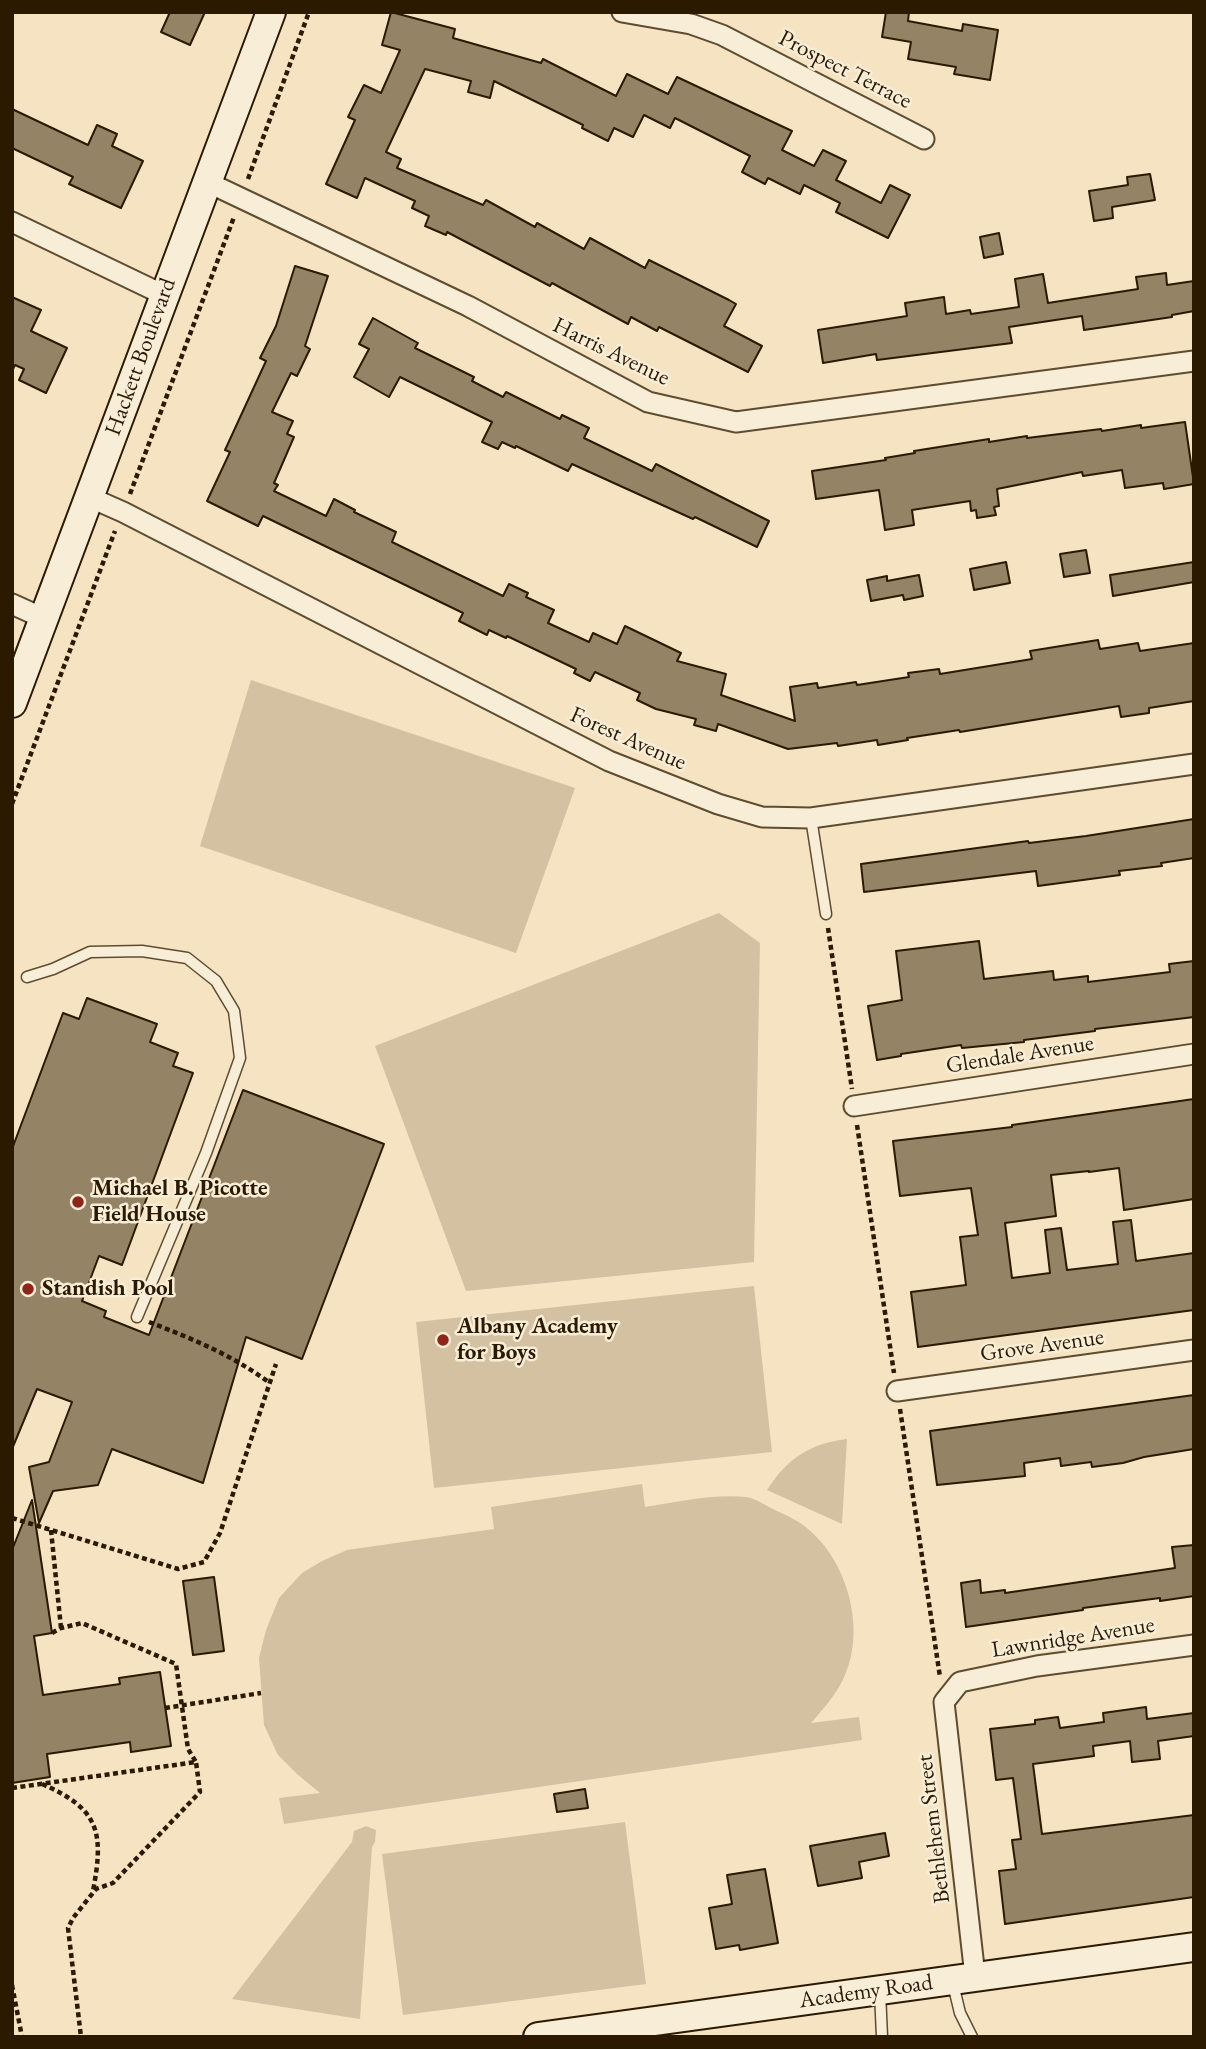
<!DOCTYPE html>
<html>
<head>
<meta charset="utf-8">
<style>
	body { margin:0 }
	#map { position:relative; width:1206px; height:2049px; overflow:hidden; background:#f5e3c2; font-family:"EB Garamond",serif }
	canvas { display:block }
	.frame { position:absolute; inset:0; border:14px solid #2b1a00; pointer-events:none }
</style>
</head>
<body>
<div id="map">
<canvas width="1206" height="2049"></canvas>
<div class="frame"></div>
</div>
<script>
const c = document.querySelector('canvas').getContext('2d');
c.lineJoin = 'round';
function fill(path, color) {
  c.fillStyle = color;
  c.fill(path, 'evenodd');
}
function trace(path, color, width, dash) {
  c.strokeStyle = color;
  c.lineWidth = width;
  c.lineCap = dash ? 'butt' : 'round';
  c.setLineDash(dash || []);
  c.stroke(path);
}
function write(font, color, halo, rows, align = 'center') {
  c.font = font + ' "EB Garamond",serif';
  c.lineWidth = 5;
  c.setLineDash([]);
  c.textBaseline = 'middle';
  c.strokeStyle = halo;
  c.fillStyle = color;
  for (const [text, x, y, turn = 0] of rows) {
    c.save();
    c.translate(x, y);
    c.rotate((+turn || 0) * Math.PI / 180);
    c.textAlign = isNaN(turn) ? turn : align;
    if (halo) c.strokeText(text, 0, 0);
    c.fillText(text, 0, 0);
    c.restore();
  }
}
const green = new Path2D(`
	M251,680l324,108 -59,165 -316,-107z
	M719,913l41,30 -6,319 -288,29 -91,-245z
	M754,1286l18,166 -338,36 -18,-166z
	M847,1439l-5,85 -75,-34c21,-32 42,-46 80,-51z
	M642,1484l3,23c33,-5 67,-13 101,-10 10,1 20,9 29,13 11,5 24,11 33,19 39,32 58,99 37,146 -8,19 -21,33 -34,48l48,-6 3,23 -578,84 -5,-26 41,-5 -23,-19 -19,-19 -14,-30 -5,-67 7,-28 13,-32 23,-25 20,-12 25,-11 147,-21 -3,-22z
	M625,1822l21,162 -243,31 -21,-161z
	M366,1826l10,4 -1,12 -3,5 -12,172 -128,-20 120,-157 2,-11z`);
const building = new Path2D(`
	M170,12h35l-15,33 -29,-13z
	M391,12l64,17 -2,9 88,25 2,-4 73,37 11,-22 41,20 9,-17 115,54 -10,19 32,16 9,-16 23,11 -10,19 45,23 9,-18 20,10 -22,43 -52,-26 4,-9 -36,-18 -4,9 -32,-16 -3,6 -23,-12 8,-16 -75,-38 -5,10 -26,-13 -11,22 -19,-9 -6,13 -26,-13 1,-3 -89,-44 -4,17 -22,-6 3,-11 -46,-12 -39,83 15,7 -4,9 86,37 3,-5 49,27 2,-4 47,26 6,-11 55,30 4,-8 80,40 7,4 -12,22 38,20 -14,26 -89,-45 -2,4 -26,-14 -3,7 -76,-41 -2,3 -103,-54 -1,3 -21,-9 4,-10 -17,-8 3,-7 -50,-23 -8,20 -31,-14 29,-64 -7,-3 16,-32 17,8 19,-43 -18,-5z
	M886,12h23l-1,9 54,10 1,-7 35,6 -8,50 -36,-6 2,-7 -48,-8 3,-17 -29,-5z
	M12,109l76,36 9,-20 20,9 -5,12 31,15 -22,47 -52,-24 4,-7 -61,-29z
	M1150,174l5,26 -43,7 1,11 -19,3 -5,-30 39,-6 -1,-8z
	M999,233l4,21 -19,4 -4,-21z
	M295,266l33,10 -23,70 5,3 -13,27 -6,-3 -19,39 21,9 -6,13 7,3 -20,46 4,2 -4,6 52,25 8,-17 21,11 -1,2 42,20 -4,10 111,54 6,-12 19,9 -2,4 28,13 -6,13 41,19 4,-9 24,11 8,-18 56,27 -4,8 49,13 -5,21 74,26 -5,-34 27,-4 1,5 38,-6 1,3 52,-8 -1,-4 31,-4 1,5 92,-15 -2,-8 68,-11 2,9 38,-6 2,8 54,-8v58l-45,7v5l-28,4 -2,-11 -159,26 -1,-2 -52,8 1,2 -30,5 -1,-5 -39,6 -1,-3 -49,6 -70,-25 -2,7 -22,-6 2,-6 -40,-10 -19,-9 3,-7 -45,-21 -5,9 -16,-8 2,-4 -69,-33 -1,2 -17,-8 -2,5 -28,-14 4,-8 -200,-97 -5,10 -51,-25 23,-49 -5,-2 41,-89 -6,-3 16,-32z
	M1166,273l1,12 27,-4v30l-22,4v2l-88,13 -2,-14 -73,11 3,16 -135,17 -1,-6 -53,9 -5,-33 89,-14 -2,-13 39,-6 2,17 24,-4 1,4 48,-7 -4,-28 28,-5 5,29 90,-14 -2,-12z
	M12,297l29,13 -10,21 36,17 -21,45 -27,-13 5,-11 -9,-4 -3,6z
	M373,318l45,25 -3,5 59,29 -2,4 31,16 3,-5 54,27 2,-4 27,13 -5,10 68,33 4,-7 113,57 -12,26 -62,-30 -2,2 -121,-55 -4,7 -52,-25 -1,2 -13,-6 -4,7 -16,-7 10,-20 -92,-45 -11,20 -35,-20 15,-28 -10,-5z
	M1185,422l9,62 -30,5 -1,-6 -38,5 -3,-18 -39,6 -1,-4 -85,17 2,17 -5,1 2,8 -19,3 -1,-8 -5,1 -1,-10 -58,9 2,15 -29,5 -6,-40 -63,9 -4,-28 74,-11 -1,-2 30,-5 -1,-2 75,-12v3l38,-6v2l74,-9 1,2 39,-6v3z
	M1086,550l4,23 -26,4 -4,-23z
	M1006,562l4,21 -36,7 -4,-21z
	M1194,562v20l-81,14 -3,-21z
	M919,575l4,21 -19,4 -1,-5 -32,6 -4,-21 20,-4v5z
	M1194,819v39l-33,5 1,3 -43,5 1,4 -82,11 -2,-15 -172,21 -3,-28 167,-23 1,2 57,-7z
	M979,941l5,38 69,-8 1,9 34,-4v6l82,-10 -1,-8 25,-3v56l-99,12v2l-71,9v2l-62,6 -1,-3 -60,9v2l-24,4 -9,-54 34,-6 -6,-49z
	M87,998l70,26 -7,18 28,11 -5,13 20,7 -71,192 -23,-9 -17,45 24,10 -2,6 45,18 94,-245 141,54 -82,215 -56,-22 -43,146 -91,-34 -14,36 -45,6 -14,32 -10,-56 20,-5 23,-60 -35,-13 -25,60v-300l51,-136 16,6z
	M1194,1099v100l-70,11 -5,-42 -30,4v-1l-38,4 5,41 -51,7 7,55 38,-5 -5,-43 16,-2 6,42 51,-6 -5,-42 18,-2 5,41 58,-8v57l-276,37 -7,-55 55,-7 -6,-48 18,-2 -7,-47 -71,8 -7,-55 119,-14v-2z
	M1194,1395v54l-50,8 -21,6 -31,4 -1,-5 -30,4 -1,-8 -36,5 1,13 -88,9 -7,-54z
	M32,1500l20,133 -18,3 9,59 77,-11 -1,-6 41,-6 11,74 -40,6 -1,-10 -83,12 3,23 -38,6v-233z
	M1194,1545v51l-34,5v-3l-77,10v2l-117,17 -5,-44 19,-3 1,13 24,-3v3l170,-25 -3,-21z
	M214,1577l10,74 -31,4 -10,-74z
	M1146,1707l1,12 47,-6v23l-36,5 2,18 -28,3 -2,-21 -37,5 1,10 -61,8 9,70 152,-19v82l-189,27 -6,-53 17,-2 -4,-29 9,-1 -8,-61 -17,2 -6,-51 45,-5v-4l23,-3 2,11 44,-6 -1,-9z
	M585,1789l3,19 -31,4 -3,-18z
	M885,1833l4,23 -30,6 3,16 -44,8 -8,-40z
	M765,1869l13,74 -38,7 -1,-5 -23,4 -7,-41 23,-4 -5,-29z`);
const path = new Path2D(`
	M248,179l61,-167
	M130,494l104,-277
	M12,804l103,-273
	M828,928l24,161
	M857,1125l37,248
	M149,1322c46,18 81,32 121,61
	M900,1409l40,268
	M12,1518l166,51 26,-7 16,-29 56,-169
	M51,1530l10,98
	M52,1633l9,-5 21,-5 94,41 12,85 8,13
	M165,1708l96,-15
	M42,1784c58,25 62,49 51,107
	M12,1788l184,-26 4,30 -87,91 -17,6 -23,29 -5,10 13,109
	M12,1985l10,52`);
const lane = new Path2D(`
	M811,818l15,96
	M27,977l26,-8 37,-17 52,-1 45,7 29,23 18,30 6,47 -34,95 -69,164
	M953,1984l7,29 12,24
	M880,1992l2,45`);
const street = new Path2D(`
	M622,12l69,12 31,11 202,104
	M207,182l261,124 180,96 88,20 458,-61
	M12,222l152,73
	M89,497l34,15 486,249 109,43 44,13 49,1 383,-54
	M12,604l33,15
	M854,1106l340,-52
	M897,1391l297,-41
	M975,1976l-31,-274 16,-20 77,-16 157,-21`);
const secondary = new Path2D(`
	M12,703l259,-691
	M538,2037l656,-90`);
const markers = [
	[78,1202,7,"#8f2418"],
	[28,1289,7,"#8f2418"],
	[443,1340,7,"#8f2418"]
];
const streetNames = [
	["Prospect Terrace",845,70,27],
	["Harris Avenue",611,352,26],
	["Hackett Boulevard",141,357,-70],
	["Forest Avenue",628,739,24],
	["Glendale Avenue",1020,1055,-9],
	["Grove Avenue",1042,1346,-8],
	["Lawnridge Avenue",1073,1638,-9],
	["Bethlehem Street",934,1829,-97],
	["Academy Road",866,1992,-8]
];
const poiNames = [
	["Michael B. Picotte",92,1189],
	["Field House",92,1215],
	["Standish Pool",42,1289],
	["Albany Academy",457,1327],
	["for Boys",457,1353]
];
fill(green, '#d3c1a1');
fill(building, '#948365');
trace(building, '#2b1a00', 2);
trace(lane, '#5e4c30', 13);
trace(street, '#5e4c30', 23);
trace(secondary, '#2b1a00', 32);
trace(path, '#2b1a00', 4.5, [5, 3.5]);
trace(lane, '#f8edd7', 10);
trace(street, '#f8edd7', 19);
trace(secondary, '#f8edd7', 28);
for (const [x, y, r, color] of markers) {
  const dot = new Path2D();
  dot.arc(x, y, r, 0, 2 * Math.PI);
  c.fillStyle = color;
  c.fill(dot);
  trace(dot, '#f8edd7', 2.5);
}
write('23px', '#2b1a00', '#f8edd7', streetNames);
write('bold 23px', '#2b1a00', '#f8edd7', poiNames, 'left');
</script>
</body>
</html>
